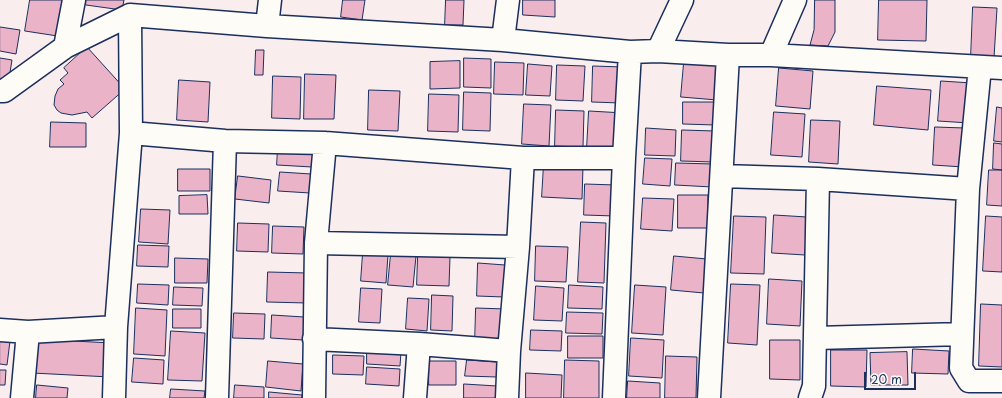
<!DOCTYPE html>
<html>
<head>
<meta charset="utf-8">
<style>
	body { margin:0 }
	#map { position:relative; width:1002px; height:398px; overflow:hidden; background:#f9eded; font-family:"Playpen Sans",sans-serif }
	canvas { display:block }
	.scale { position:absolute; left:864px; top:372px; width:52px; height:18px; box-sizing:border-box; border:2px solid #1b2f5e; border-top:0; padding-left:5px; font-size:12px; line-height:14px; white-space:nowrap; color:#1b2f5e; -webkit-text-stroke:3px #fdfcf7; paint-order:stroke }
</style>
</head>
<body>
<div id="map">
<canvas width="1002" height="398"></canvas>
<div class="scale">20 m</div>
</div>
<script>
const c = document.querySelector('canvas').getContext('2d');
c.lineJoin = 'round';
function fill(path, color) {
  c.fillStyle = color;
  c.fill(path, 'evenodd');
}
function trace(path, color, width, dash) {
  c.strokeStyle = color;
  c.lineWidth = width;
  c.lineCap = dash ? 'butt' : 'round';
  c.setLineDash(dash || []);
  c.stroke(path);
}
const building = new Path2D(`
	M30,0h40l-6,37 -39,-6z
	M86,0h38l-2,10 -36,-5z
	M343,0h22l-3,20 -21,-3z
	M446,0h18l-1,25h-18z
	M523,0h32v17l-32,-2z
	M815,0h20v32l-7,14 -18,-1 4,-15z
	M879,0h48l-1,41 -48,-1z
	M973,7l24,1 -3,50 -23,-1z
	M0,27l20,3 -4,24 -16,-3z
	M87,47l38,42 -33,29 -5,-6 -15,3 -11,-2 -4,-3 -3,-5 1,-9 3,-7 6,-5 -4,-4 8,-7 -4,-5z
	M256,50h8l-1,25h-8z
	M0,58l12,2 -4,25 -8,-1z
	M464,58l27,1v29l-27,-1z
	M460,61v27l-30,1v-27z
	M495,62l29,1 -1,32 -29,-1z
	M684,63l36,3 -3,34 -36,-3z
	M528,64l24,2 -2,30 -24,-1z
	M557,65l28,1 -2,35 -27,-1z
	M593,66l30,1 -2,36 -29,-1z
	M779,68l34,3 -3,38 -34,-3z
	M305,74l31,1 -2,44h-30z
	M273,76l28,1 -1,42 -28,-1z
	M179,80l31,2 -2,40 -31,-2z
	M941,81l31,2 -3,40 -31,-2z
	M877,86l54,4 -3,40 -54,-5z
	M369,90l31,1 -2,40 -30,-1z
	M464,92l27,1 -1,38 -27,-1z
	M429,94l30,1 -1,37 -30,-1z
	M683,102h33l-1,23 -32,-1z
	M524,104l27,1 -2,41 -27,-2z
	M997,107l5,1v34l-8,-1z
	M556,110l28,1 -1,36 -28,-1z
	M589,111l35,2 -2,37 -35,-2z
	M774,112l31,2 -3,43 -31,-2z
	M811,120l29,1 -2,43 -29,-2z
	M51,122l35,1v24h-36z
	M935,127l30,1 -2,39 -30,-2z
	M646,128l30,2 -1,26 -30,-1z
	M682,130l33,1 -1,31 -33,-1z
	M994,143l8,1v26l-9,-1z
	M278,148l36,2 -2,17 -35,-2z
	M645,158l27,1 -2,27 -27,-2z
	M676,163l38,1 -2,23 -37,-2z
	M544,164l39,2 -1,33 -40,-2z
	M178,169h32v22h-32z
	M989,170h13v36l-15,-1z
	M280,172l31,2 -1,19 -32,-2z
	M238,176l33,4 -2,23 -34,-4z
	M585,184l31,1 -1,31 -31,-1z
	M207,195l1,19h-29v-18z
	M678,195h30v33h-30z
	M643,198l31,1 -2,32 -31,-2z
	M141,209l29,1 -2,34 -29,-2z
	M774,215l33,2 -2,38 -33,-2z
	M734,216l32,1 -2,57 -33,-1z
	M986,216l16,1v55l-19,-1z
	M581,222l25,1 -2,60 -26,-1z
	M238,223l31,1 -1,28 -31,-1z
	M273,226l31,1 -1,27 -31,-1z
	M138,245l31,1 -1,21 -31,-1z
	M536,246l32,1 -2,35 -31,-1z
	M363,253l25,2 -2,28 -25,-2z
	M391,254l25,2 -3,31 -25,-2z
	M418,256l32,1 -1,29 -32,-1z
	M674,256l33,3 -3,34 -33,-3z
	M175,258l33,1 -1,24h-32z
	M478,263l27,2 -1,32 -27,-1z
	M268,272l40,1 -1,30 -40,-1z
	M769,279l33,2 -2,45 -33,-2z
	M138,284l31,1 -1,20 -31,-2z
	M731,284l29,1 -3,60 -29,-2z
	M569,285l34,2 -1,22 -34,-1z
	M635,285l31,2 -3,48 -31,-2z
	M536,286l28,2 -2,33 -28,-1z
	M174,287l29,1 -1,18 -29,-1z
	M361,288l21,1 -2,34 -21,-1z
	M432,295l21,1 -1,35 -21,-1z
	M408,298l21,1 -2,32 -21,-2z
	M981,304l21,1v62l-23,-1z
	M136,308l31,2 -2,46 -31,-2z
	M476,308l30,1 -1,35 -30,-1z
	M173,309h28v19h-28z
	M567,312l36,1 -1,21 -36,-1z
	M234,313l31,1 -1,25 -31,-1z
	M272,315l32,2 -1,23 -32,-2z
	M531,330l31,1 -1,20 -31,-1z
	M171,331l34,2 -3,48 -34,-1z
	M568,336h35v22h-35z
	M631,338l33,2 -2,38 -33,-2z
	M34,339l78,4 -2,34 -78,-4z
	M0,340l10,1 -3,24 -7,-1z
	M770,340h30v40l-30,-1z
	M913,349l36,2 -1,23 -36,-1z
	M831,350h36l-1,37 -35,-1z
	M367,351l34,1 -1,14 -33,-2z
	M907,352l1,33h-37l-1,-32z
	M333,355l31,1 -1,19 -30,-1z
	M666,356l31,1 -1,41h-31z
	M134,358l30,2 -1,24 -31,-2z
	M467,360l31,2 -1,15 -32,-1z
	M565,360l34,1v37h-35z
	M268,361l35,3 -2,27 -35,-4z
	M429,361h27v24h-27z
	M367,367l33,2 -1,17 -33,-2z
	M0,370h6l-1,15h-5z
	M526,373l36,2 -1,23h-35z
	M628,381l32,2v15h-33z
	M464,384l33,2 -1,12h-32z
	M37,385l31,3 -1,10h-31z
	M235,385l29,2v11h-30z
	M171,389l34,2 -1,7h-34z
	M269,392l33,3v3h-33z`);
const minor = new Path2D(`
	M267,26l3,-26
	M503,40l5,-40
	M65,47l9,-47
	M658,51l24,-51
	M771,55l24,-55
	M980,67l-12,122 -7,179 8,13h33
	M0,91h4l61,-44 65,-32 137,11 236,14 127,12 28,-1 70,4h43l231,13
	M131,133l94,8 100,2 198,15h101
	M722,176l96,3 150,10
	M316,243l202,4
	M0,330l28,2 88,-5
	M816,338l146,-4
	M314,339l105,5 90,7
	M22,398l6,-66
	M114,398l2,-71 15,-194 -1,-118
	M217,398l8,-257
	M314,398l2,-155 9,-100
	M415,398l4,-54
	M507,398l2,-47 9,-104 5,-89
	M614,398l10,-240 6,-106
	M709,398l19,-343
	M810,398l4,-12 4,-207`);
fill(building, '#ebb3c7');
trace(building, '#1b2f5e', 1);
trace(minor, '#1b2f5e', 25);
trace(minor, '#fdfcf7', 22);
</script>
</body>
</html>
